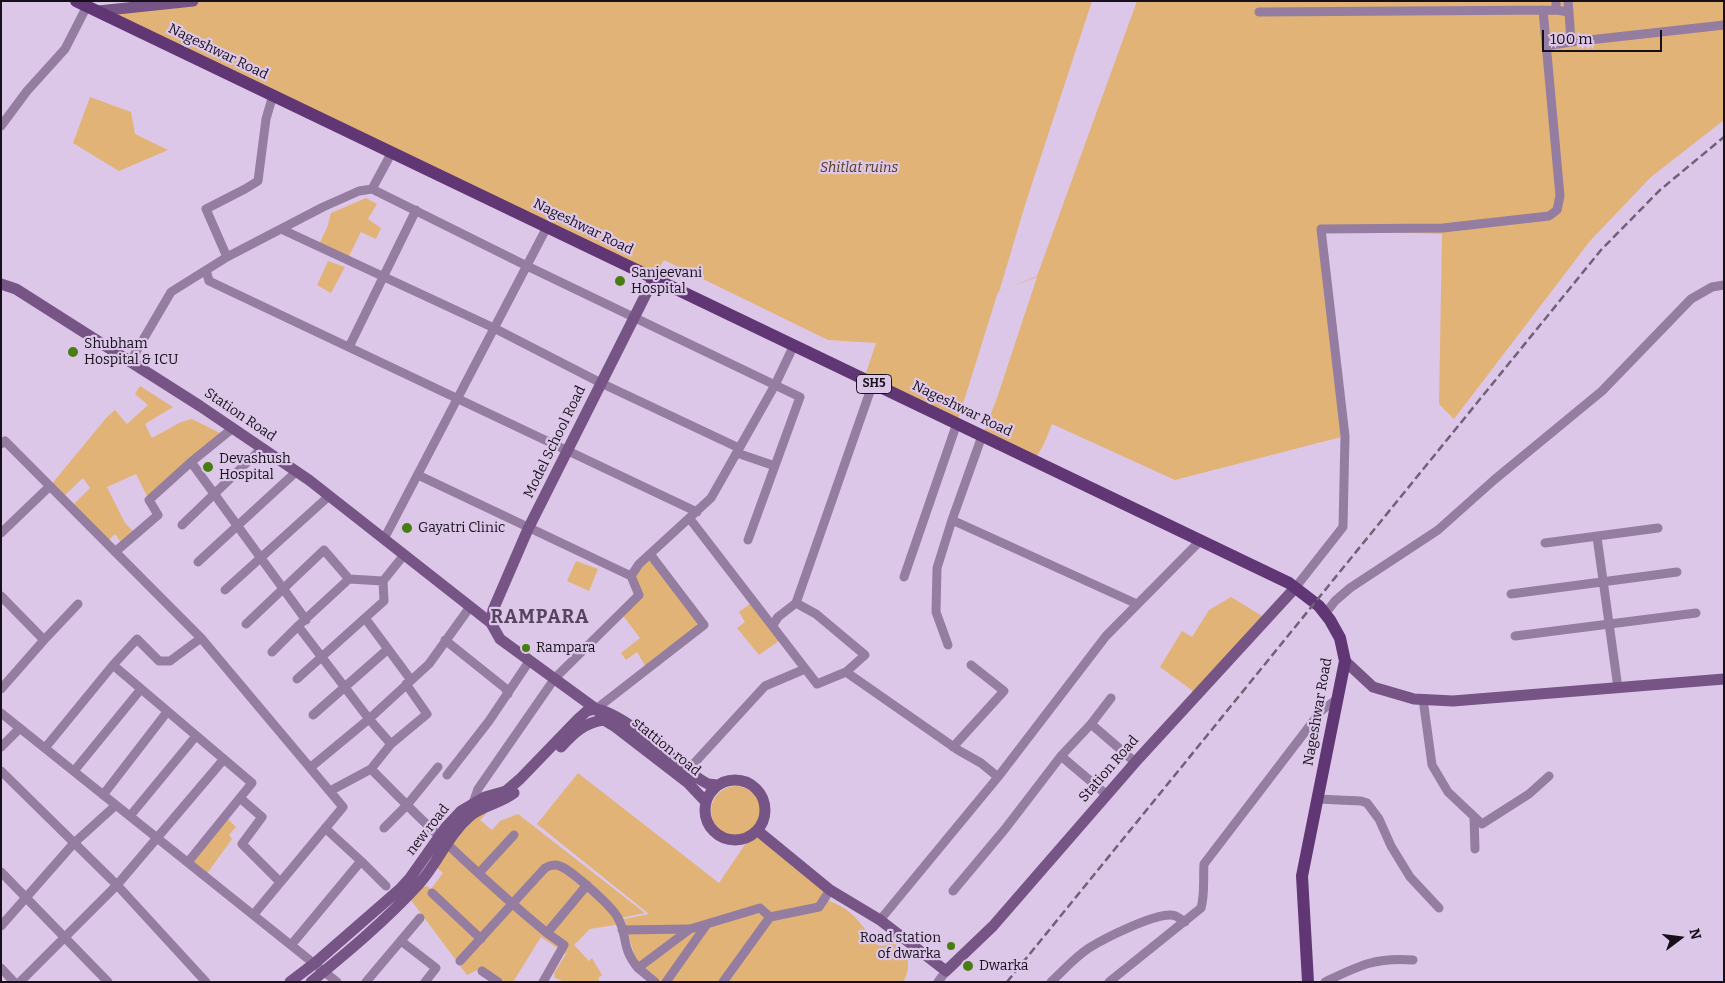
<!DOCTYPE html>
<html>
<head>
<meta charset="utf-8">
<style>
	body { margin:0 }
	#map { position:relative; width:1725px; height:983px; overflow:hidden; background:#ddc7e9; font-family:Bitter,serif }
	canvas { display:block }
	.frame { position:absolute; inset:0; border:2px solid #17101b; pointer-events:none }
	.north { position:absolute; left:1655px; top:913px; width:50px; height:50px; -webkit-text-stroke:4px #ddc7e9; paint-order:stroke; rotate:75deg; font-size:14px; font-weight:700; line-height:20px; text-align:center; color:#17101b }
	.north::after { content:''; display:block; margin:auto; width:18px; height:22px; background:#17101b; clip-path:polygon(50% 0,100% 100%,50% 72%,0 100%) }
	.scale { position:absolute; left:1542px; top:30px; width:120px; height:22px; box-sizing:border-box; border:2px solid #17101b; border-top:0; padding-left:6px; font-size:15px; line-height:18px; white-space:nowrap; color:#17101b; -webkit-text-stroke:4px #ddc7e9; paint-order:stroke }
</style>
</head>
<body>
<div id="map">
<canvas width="1725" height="983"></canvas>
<div class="frame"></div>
<div class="north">N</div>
<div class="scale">100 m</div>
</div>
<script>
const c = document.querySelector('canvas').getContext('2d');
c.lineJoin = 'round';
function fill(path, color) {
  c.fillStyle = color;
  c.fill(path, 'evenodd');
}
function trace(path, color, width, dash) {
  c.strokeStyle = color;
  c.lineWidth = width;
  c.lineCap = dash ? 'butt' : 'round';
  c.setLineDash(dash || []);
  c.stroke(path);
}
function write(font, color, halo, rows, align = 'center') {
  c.font = font + ' Bitter,serif';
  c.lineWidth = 4.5;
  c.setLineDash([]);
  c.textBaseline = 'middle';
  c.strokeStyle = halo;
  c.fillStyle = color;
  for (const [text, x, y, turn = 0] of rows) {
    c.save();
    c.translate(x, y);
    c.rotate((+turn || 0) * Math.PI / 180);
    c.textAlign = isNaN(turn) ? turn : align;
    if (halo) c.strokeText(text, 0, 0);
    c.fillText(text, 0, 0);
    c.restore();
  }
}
const green = new Path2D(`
	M185,1h907l-67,204 -26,87 38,-16 100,-275h587v119l-73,57 -61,64 -136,178 -15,-15 3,-170 -121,-4 24,206 -170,44 -123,-56 -8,20 -10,17 -52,-25 15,-38 40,-121 -39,15 -41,131 -93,-44 12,-36 -48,-3 -164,-80 -10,18 -556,-267z
	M90,97l41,15 4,22 33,16 -49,21 -46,-28z
	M366,198l11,6 -9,15 13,9 -5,11 -15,-7 -13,26 -29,-14 8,-16 4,-15z
	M328,261l17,6 -14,26 -14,-8z
	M140,386l33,21 -28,17 7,14 29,-16 11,-3 32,16 -75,65 -13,-26 -29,13 18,36 11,11 -14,10 -7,-10 -8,8 -36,-35 19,-19 -7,-10 -21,20 -12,-12 57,-69 8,-7 12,14 21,-19 -13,-11z
	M650,554l54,71 -57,44 -10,-17 -11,8 -5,-7 19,-15 -19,-25 18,-18 -8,-19z
	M576,561l22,8 -9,22 -22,-10z
	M1231,597l36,22 -70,75 -37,-27 22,-36 10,6 17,-27z
	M754,601l29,37 -24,17 -22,-27 8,-6 -6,-10z
	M578,773l141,110 31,-46 8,-6 72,59 -5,9c20,8 27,13 40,30 3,4 5,10 9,13 6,7 11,2 18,2 19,2 19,26 11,38h-248l-17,-14 -14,-49 25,-5 -112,-90z
	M711 811a25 25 0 1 1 50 0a25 25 0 1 1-50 0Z
	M484,807l2,7 -6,6 12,10 8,-9 18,-7 127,99 -24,5v6l-31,5 -16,16 15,16 3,-3 10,17 -4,3 2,4h-35l-10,-4 -1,-5 12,-19 -25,-17 -28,45h-15l-19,-13 -12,6 -56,-75 8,-11 8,-3 4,3 12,-16 -9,-8z
	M225,816l11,11 -7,8 3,4 -26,36 -18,-13z`);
const street = new Path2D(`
	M1568,1l1,11
	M1259,12l297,-2v-9
	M1571,42l153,-17
	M1546,46l25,-4 -2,-30 -13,-2
	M1,126l26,-35 38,-42 22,-43
	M372,189l20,-37
	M281,229l213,99 107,55 138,65
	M227,257l-21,-48 39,-20 13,-8 8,-62 7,-24
	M206,270l3,11 488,231
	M349,347l67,-137
	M130,362l41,-70 56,-35 96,-50 36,-16 13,-2 155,77 273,131 -52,143
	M233,428l-42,34 115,158
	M982,436l-30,84 185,84
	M1,444l4,-3 196,197 142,169 -89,107
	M737,453l38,13
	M418,475l213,101
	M690,519l127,165 29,-12 19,-17 -49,-41 -20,-11 -18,14 -5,8
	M182,525l80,-77
	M1,533l49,-47
	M1597,537l21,151
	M384,539l163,-312
	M1545,543l113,-15
	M115,552l43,-37 -9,-15 42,-38
	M404,555l-21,26 1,20 -19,17 46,62
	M198,562l99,-91
	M904,577l53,-154
	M1295,588l48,-61 2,-91 -24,-207 122,-1 106,-12 8,-6 3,-14 -17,-186
	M225,590l104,-94
	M1511,594l166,-22
	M1,596l43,44 34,-36
	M796,603l77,-220
	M470,607l-41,57 -60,55 22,25 -20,25c56,57 114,113 176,164l40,-48
	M1325,614l10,-13 15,-13 88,-58 56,-50 108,-89 89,-92 21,-12 12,-2
	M246,624l78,-74 25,29
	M1515,636l181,-23
	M445,640l60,48 3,6
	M948,645l-12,-33 1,-44 15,-48
	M272,652l26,-26
	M113,665l24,-26 22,22h11l31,-23
	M846,672l112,78 23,13 17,14 -118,143
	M297,679l68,-61
	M1,689l43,-49
	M1423,699l9,66 16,27 34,32 47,-30 20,-18
	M596,709l108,-84 -54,-71
	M1,713l336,269
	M313,715l75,-66
	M1091,724l20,-26
	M391,744l36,-30 -21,-30
	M1,747l19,-19
	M953,747l51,-56 -33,-26
	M45,748l68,-83 139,118 -64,79
	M311,767l58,-48 -71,-93 51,-47 34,2
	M1,771l116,114 89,97
	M74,771l67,-82
	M687,771l78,-85 40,-17
	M447,775l42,-54 41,-61
	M998,777l108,-141 94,-95
	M330,791l41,-22
	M103,795l64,-83
	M1107,795l-46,-39 30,-32 44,38
	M240,798l22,19 -20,27 38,38
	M1317,799l44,2 6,2 12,16 12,27 19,31 29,31
	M476,807l-3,-4 5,-14 77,-111 84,-83 -8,-19 8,-12 72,-66 64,-113 19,-40
	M130,816l66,-80
	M1474,817l1,32
	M384,828l23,-23 31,-38
	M361,861l25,25
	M1,872l107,110
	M479,873l35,-38
	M953,891l52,-62 56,-73
	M432,893l49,46
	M1,926l73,-83 42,-38
	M622,930l67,-1
	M401,941l35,27 -11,14
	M292,944l69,-83 -36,-33
	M460,961l85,-93c5,-3 9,-4 15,-2 12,5 52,40 58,52 10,18 3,30 20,50
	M1,968l13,14
	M482,971l16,11
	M20,982l97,-97 107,-126
	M366,982l54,-64
	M543,982l21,-37 -17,-12
	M655,982l-17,-14 52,-39 70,-21 10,9
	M666,982l41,-58
	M723,982l47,-65 49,-10 11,-17
	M938,982l8,-11
	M1051,982c12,-11 24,-25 38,-34 16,-10 64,-34 82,-33 6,0 9,4 14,7
	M1109,982l92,-74c4,-14 2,-29 3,-44l117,-153 16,-12
	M1325,982c33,-16 50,-25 88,-22`);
const secondary = new Path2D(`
	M98,11l95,-10
	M1,284l15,5 184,117 109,74 182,143 9,16 96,70c31,6 77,52 105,71l7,4 9,1
	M491,623l2,-13 35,-81 126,-251
	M1345,661l28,26 41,12 39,2 271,-22
	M600,714l4,6 10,6 74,57 18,19
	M561,747c12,-13 24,-25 43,-27
	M705 810a30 30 0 1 1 60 0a30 30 0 1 1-60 0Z
	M758,831l72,59 50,30 66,51 47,-45 146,-168 156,-170
	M290,982l25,-19 85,-74 10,-11 36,-51 15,-16 24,-14 21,-6 14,-12 58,-60 9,-8 9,-2
	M311,982c38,-31 75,-62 108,-98 19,-21 29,-49 51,-68 13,-11 30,-12 44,-23`);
const primary = new Path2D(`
	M76,1l1213,582 30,23 11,14 10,18 5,23 -43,215 6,106`);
const rail = new Path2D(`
	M1007,982l594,-732 59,-60 64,-53`);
const markers = [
	[620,281,6,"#477d12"],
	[73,352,6,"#477d12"],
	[208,467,6,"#477d12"],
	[407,528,6,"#477d12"],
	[526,648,5,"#477d12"],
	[951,946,5,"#477d12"],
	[968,966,6,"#477d12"]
];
const shields = [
	[874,384,35]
];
const shieldNames = [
	["SH5",874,384]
];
const streetNames = [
	["Nageshwar Road",218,52,26],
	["Nageshwar Road",583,227,26],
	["Nageshwar Road",962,409,26],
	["Station Road",240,415,34],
	["Model School Road",555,442,-64],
	["Nageshwar Road",1318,712,-80],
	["stattion road",666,747,39],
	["Station Road",1109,769,-49],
	["new road",428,830,-52]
];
const parkNames = [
	["Shitlat ruins",859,168]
];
const poiNames = [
	["Sanjeevani",631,273],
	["Hospital",631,289],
	["Shubham",84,344],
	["Hospital & ICU",84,360],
	["Devashush",219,459],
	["Hospital",219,475],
	["Gayatri Clinic",418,528],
	["Rampara",536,648],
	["Road station",941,938,"right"],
	["of dwarka",941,954,"right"],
	["Dwarka",979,966]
];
const districtNames = [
	["RAMPARA",540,618]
];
fill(green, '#e1b377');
trace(street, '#947da0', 9);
trace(secondary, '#765486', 11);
trace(primary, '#603674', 12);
trace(rail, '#6f6177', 2.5, [8, 4]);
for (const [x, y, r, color] of markers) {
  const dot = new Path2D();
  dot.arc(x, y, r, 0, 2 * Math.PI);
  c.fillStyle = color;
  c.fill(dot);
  trace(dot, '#ddc7e9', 2);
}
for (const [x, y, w] of shields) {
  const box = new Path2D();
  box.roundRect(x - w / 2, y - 9.5, w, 19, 4);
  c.fillStyle = '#ddc7e9';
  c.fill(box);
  trace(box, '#17101b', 1);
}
write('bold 12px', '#17101b', null, shieldNames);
write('14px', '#17101b', '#ddc7e9', streetNames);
write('italic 14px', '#543b16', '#ddc7e9', parkNames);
write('14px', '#17101b', '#ddc7e9', poiNames, 'left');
c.letterSpacing = '1px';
write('bold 19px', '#564460', '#ddc7e9', districtNames);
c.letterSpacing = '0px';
</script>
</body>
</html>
